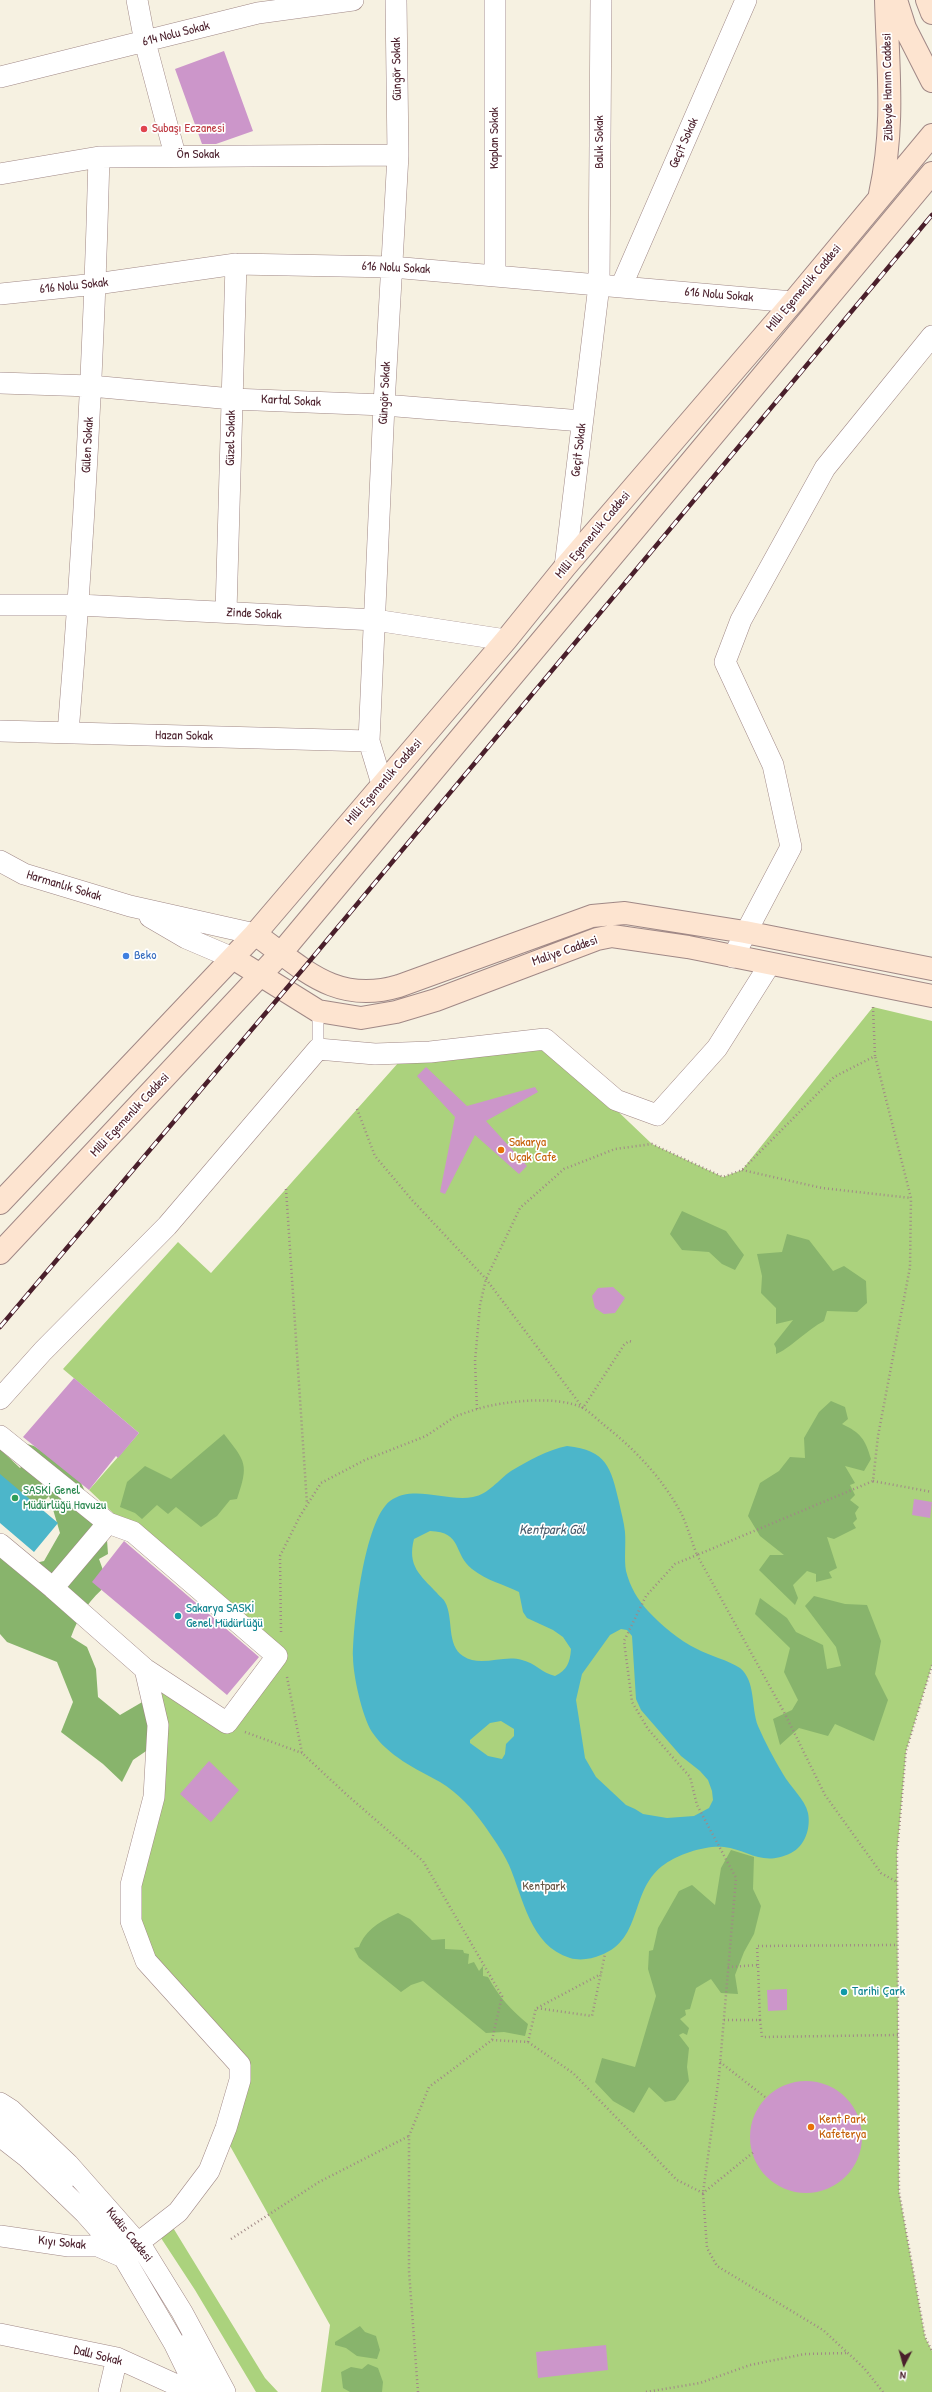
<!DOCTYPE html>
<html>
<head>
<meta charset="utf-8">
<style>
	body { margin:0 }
	#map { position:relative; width:932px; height:2392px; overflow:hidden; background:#f6f1e1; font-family:"Patrick Hand",sans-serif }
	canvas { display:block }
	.north { position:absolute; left:884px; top:2344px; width:40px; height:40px; -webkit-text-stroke:3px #fff; paint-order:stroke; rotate:186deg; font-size:11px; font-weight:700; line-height:16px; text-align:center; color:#4a1f2b }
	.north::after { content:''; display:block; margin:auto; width:14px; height:18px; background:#4a1f2b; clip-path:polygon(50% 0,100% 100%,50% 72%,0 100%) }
</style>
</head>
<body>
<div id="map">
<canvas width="932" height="2392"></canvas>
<div class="north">N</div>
</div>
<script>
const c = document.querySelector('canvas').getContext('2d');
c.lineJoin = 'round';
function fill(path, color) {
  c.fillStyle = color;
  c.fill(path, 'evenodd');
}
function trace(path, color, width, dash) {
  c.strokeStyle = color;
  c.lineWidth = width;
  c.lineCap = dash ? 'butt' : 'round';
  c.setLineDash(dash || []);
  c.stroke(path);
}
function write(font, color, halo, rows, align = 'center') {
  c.font = font + ' "Patrick Hand",sans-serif';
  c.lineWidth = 3.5;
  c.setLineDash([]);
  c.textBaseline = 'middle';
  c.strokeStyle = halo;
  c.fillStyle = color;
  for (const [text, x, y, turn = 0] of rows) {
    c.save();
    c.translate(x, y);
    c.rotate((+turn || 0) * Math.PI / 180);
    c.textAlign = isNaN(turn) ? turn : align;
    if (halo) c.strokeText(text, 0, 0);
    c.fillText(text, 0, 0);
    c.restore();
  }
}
const green = new Path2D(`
	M873,1007l59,14v644l-26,86 -9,102 2,339 26,145 7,14v41h-611l9,-67 -101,-181 11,-64 -94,-119 -15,-40 23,-124 -9,-128 82,54 50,-67 -144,-124 -44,-42 50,-57 -76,-64 115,-127 33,31 196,-220 135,-14 110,105 71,33 19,-7z
	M172,2226l93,152 13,14h-22l-61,-102 -34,-52z`);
const forest = new Path2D(`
	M682,1211l44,20 18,24 -9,15 -13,-6 -13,-12 -27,-2 -12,-16z
	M787,1234l22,6 24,31 11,-5 22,15 1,22 -10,9 -30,-1 -3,10c-16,8 -36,29 -48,33v-6l-2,-4 19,-24 -17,4v-16l-15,-15 1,-17 -5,-22 25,-2z
	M831,1401l14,6 3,12 -6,5c19,9 23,15 29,35l-7,12 -19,-5 10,17 -5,2 5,10 -5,5 9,7 -4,6 2,6 -4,4 3,5 -22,11 -7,-2 10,31 -8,4 3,6 -16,4v-8l-9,-3 -14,14 5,13 -3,7 -36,-35 11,-15h14l-24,-19 -12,-20 12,-33 19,-12 11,-14 15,1 -1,-20 15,-26z
	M224,1434c22,28 25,30 13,65l-7,1 -13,16 -16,11 -25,-20 -8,7 -11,-9 -15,14 -7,-6 -15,-6 7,-25 18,-16 26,13z
	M20,1442l14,4 43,28 30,66 1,14 -9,5 9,25c-18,15 -29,31 -37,53l16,10 9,22 2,28 22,18 24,-14 8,46 -19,13 -11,22 -19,-18 -42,-32 12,-30 -16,-40 -50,-20 -7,-8v-99l18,32 26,-6 16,-28 -11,-37 -9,9 -29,-2 -11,-7v-47l20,19 4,-4z
	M814,1596l31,8 22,1 14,36 -6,33 13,26 -14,41 -39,-17 -7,12 -29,-8 -19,17 -7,-26 19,-9 6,-10 -14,-28 6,-24 -35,-34 5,-16 27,20 9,14 27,13 4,24 14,-3 -5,-19 -31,-41z
	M731,1850l23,7 -1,32 8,17 -7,28 -10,18 -9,23 3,19 -17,-1 -10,-14 -15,9 -6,21 -5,1 1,5 -6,4 9,9 -2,7 -4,-2 -4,2 10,13 -2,19 2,14 -14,19 -10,2 -16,-15 -15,26 -21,-12 -18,-19 7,-24 33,9 21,-71 -8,-27 1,-18 4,-1 5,-22 21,-37 13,-6 23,20 6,-37z
	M398,1913l12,6 22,21 13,-1v10l18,1 1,3 5,1 -1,10 6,-2 5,9 4,-5v10l5,1c11,20 23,33 40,47l-3,12 -21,-4 -18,1 -63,-52 -12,4 -10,7 -42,-34 -5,-10 5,-1c7,-18 22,-26 39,-34z
	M360,2326l5,6 11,4 4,14 -3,9 -20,-3 -11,-8 -11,-3v-3z
	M368,2364l10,4 5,14 -1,10h-32l-7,-4 -2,-16 10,-5 11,2z`);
const water = new Path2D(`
	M567,1446c40,4 44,22 52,56 2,10 5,20 6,30 1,13 -1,27 1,39 4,16 12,29 22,40 14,15 31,29 49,38 13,7 31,11 43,19 16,13 11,40 18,58 7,16 16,33 25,48 7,13 22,25 25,39 3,15 -3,33 -17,40 -29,14 -42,-3 -67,-6 -18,-2 -45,7 -59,17 -36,24 -21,75 -64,91 -9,4 -21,6 -31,3 -40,-12 -47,-61 -61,-93 -7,-15 -16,-27 -25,-40 -12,-17 -26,-32 -44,-43 -24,-13 -52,-26 -68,-50 -10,-16 -19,-57 -19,-75 0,-33 11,-136 37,-156 23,-17 57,1 83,-4 16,-3 25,-17 38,-26 17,-10 36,-21 56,-25zM430,1531c33,1 23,23 42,38 15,12 31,15 47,23l4,20 4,6 26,12 10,7 8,12c-1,14 -4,21 -16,27 -13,-3 -20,-13 -33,-16 -19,-6 -41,8 -59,-4 -17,-11 -9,-38 -18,-54 -1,-3 -6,-6 -8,-9 -17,-18 -30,-27 -23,-54zM621,1629l6,1 5,6 4,63 5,11 40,46 19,15 8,9 4,11 1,9 -4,8 -15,8 -27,2 -24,-4 -8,-5 -9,-4 -30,-28 -11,-19 -9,-58 6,-26 28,-39zM501,1721l13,8v7l-8,8 -1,10 -3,5 -14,-3 -18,-13v-3l20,-17z
	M0,1474l58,49 -24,29 -34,-29z`);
const building = new Path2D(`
	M224,51l29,80 -37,13h-14l-27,-75z
	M426,1067l41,39 68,-19 3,5 -52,29 41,45 -8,8 -44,-39 -30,59 -5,-2 15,-75 -38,-41z
	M613,1287l12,11 -10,15 -11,1 -9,-6 -3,-12 6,-8z
	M74,1378l65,55 -21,25 -2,-2 -27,34 -66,-53z
	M914,1499l18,3 -2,16 -18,-3z
	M124,1541l135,116 -32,38 -135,-113z
	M209,1761l30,29 -28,32 -31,-28z
	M787,1989v21l-19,1 -1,-21z
	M750 2137a56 56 0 1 1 112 0a56 56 0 1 1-112 0Z
	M606,2345l2,25 -70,8 -2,-26z`);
const path = new Path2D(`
	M873,1007l2,49 -41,21 -92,93 -19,7 -71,-33 -37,5 -51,20 -44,39 -34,71 -6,26 -5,56 2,48c27,-8 80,-14 106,-1 7,4 15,12 21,17 32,25 61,56 79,92 5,12 9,25 14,38l176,-74 5,-45 32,-169 1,-69 -36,-142
	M357,1109l18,47 37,44 74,79 97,129 41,-63 5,-4 4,1
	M742,1170l80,18 89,10
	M286,1189l21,315
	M873,1481l59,11
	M281,1632l-1,-76 20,-40 21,-33 44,-23 61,-24 30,-20 21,-7
	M932,1665l-26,86 -9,102 2,339 26,145 7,14
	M287,1677l15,76 45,42 76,66 79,135 -10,44
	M245,1732l57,21
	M758,1965l-1,-19 140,-1
	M728,1967l30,-2 2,55
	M537,2008l64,-34
	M724,2020h36l2,17 136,-2
	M528,2042l8,-34 56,8 13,-62
	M720,2062l45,35
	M231,2239l88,-57 90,-46
	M418,2392l-9,-121v-135l20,-49 63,-47 36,2 45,31 104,107 26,13 52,-42
	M646,2392l54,-9 50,-18 55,-11 43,-1
	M883,2392l-19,-24 -41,-38 -106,-64 -10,-18 -4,-55 16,-117 17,-198 -39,-73 -7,-28 -42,-48 -16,-27 -8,-61 22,-45 29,-32 22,-9 87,157 41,83 56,78 16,9`);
const lane = new Path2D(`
	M318,1049v-38
	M0,2120l21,14 49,47
	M185,2340l28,52`);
const street = new Path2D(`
	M137,0l8,42 30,113
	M495,0v275
	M0,77l258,-64 95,-13
	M0,174l99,-17 299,-2
	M621,287l125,-287
	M0,294l96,-10 140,-20 156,3 401,35
	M0,383l91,3 141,13 152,6 198,16
	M565,567l34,-282 2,-285
	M0,605h79l296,15 131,20
	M226,612l10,-348
	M0,731l369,10
	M68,733c16,-192 26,-384 31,-576
	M382,784l-13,-43 15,-336 14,-250 -2,-155
	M0,861l24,13 106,32 125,28
	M150,917l36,21 47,20
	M733,957l58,-110 -18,-82 -48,-103 16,-42 84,-152 107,-132
	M0,1399l43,-48 124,-125 151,-177 57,5 55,-2 115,-13 71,61 41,15 60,-67 53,-84
	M0,1436l108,87 -55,65 -53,-44
	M53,1588l92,81 82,54 50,-67 -144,-124 -25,-9
	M0,2103l11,7 57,54 75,85 39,63 43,80
	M0,2136l27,21 58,56 38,43 51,87 24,49
	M0,2236l69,10h29l23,10
	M138,2243l40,-31 31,-41 17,-43 14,-48v-15l-94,-104 -15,-40v-36l23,-88 4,-72 -13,-56
	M0,2334l117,24 75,34
	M109,2392l8,-34`);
const secondary = new Path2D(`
	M896,0l9,28 27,53
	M927,0l5,13
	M880,194c15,-68 8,-125 6,-194
	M255,934c48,34 80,71 144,52l193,-70 33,-3 120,19 187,37
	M233,958l85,53 43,7 35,-6 40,-12 161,-61 15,-3 76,11 244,49
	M0,1203l255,-269 251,-294 59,-73 228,-265 139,-167
	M0,1253l281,-300 651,-780`);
const rail = new Path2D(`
	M0,1327l303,-358 629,-754`);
const markers = [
	[144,129,4,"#e0444e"],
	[126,956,4,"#3f7fe0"],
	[501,1150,4,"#e8710a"],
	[15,1498,4,"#2e9e5b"],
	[178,1616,4,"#0f9aa8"],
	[844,1992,4,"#0f9aa8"],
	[811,2127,4,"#e8710a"]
];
const streetNames = [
	["614 Nolu Sokak",176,34,-14],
	["Güngör Sokak",397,69,-91],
	["Zübeyde Hanım Caddesi",888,87,-91],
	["Kaplan Sokak",495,138,-90],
	["Balık Sokak",600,142,-90],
	["Geçit Sokak",684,143,-66],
	["Ön Sokak",198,155],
	["616 Nolu Sokak",396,268,3],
	["616 Nolu Sokak",74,286,-6],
	["Milli Egemenlik Caddesi",804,288,-50],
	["616 Nolu Sokak",719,295,5],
	["Güngör Sokak",385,393,-87],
	["Kartal Sokak",291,401,3],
	["Güzel Sokak",231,438,-89],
	["Gülen Sokak",88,445,-87],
	["Geçit Sokak",579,450,-83],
	["Milli Egemenlik Caddesi",593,535,-50],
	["Zinde Sokak",254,614,3],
	["Hazan Sokak",184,736,1],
	["Milli Egemenlik Caddesi",384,782,-49],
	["Harmanlık Sokak",64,886,17],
	["Maliye Caddesi",565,951,-19],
	["Milli Egemenlik Caddesi",130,1115,-47],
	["Kudüs Caddesi",129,2235,51],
	["Kıyı Sokak",62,2243,6],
	["Dallı Sokak",98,2356,14]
];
const healthNames = [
	["Subaşı Eczanesi",152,129]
];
const shopNames = [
	["Beko",134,956]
];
const foodNames = [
	["Sakarya",509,1143],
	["Uçak Cafe",509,1158],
	["Kent Park",819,2120],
	["Kafeterya",819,2135]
];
const leisureNames = [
	["SASKİ Genel",23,1491],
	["Müdürlüğü Havuzu",23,1506]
];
const cultureNames = [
	["Sakarya SASKİ",186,1609],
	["Genel Müdürlüğü",186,1624],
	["Tarihi Çark",852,1992]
];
const parkNames = [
	["Kentpark",544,1887]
];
const waterNames = [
	["Kentpark Göl",552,1530]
];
fill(green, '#abd27d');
fill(forest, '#88b46c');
fill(water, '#4cb6ca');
fill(building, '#cc96ca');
trace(lane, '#a08886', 12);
trace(street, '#a08886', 22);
trace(secondary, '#a08886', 24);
trace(path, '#a08886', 2.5, [1, 3]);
trace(lane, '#fff', 11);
trace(street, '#fff', 21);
trace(secondary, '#fde4d0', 22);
trace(rail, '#4a1f2b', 4.5);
trace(rail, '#fff', 3, [9]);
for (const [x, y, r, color] of markers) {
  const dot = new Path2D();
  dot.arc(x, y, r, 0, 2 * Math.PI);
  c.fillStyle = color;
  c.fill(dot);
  trace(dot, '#fff', 1.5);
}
write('13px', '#4a1f2b', '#fff', streetNames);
write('13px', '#be3a42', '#fff', healthNames, 'left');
write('13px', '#366cbe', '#fff', shopNames, 'left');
write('13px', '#c56008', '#fff', foodNames, 'left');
write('13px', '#27864d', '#fff', leisureNames, 'left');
write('13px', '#0d838f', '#fff', cultureNames, 'left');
write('13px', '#675544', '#fff', parkNames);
write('italic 14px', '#4b5b6b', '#fff', waterNames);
</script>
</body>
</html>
